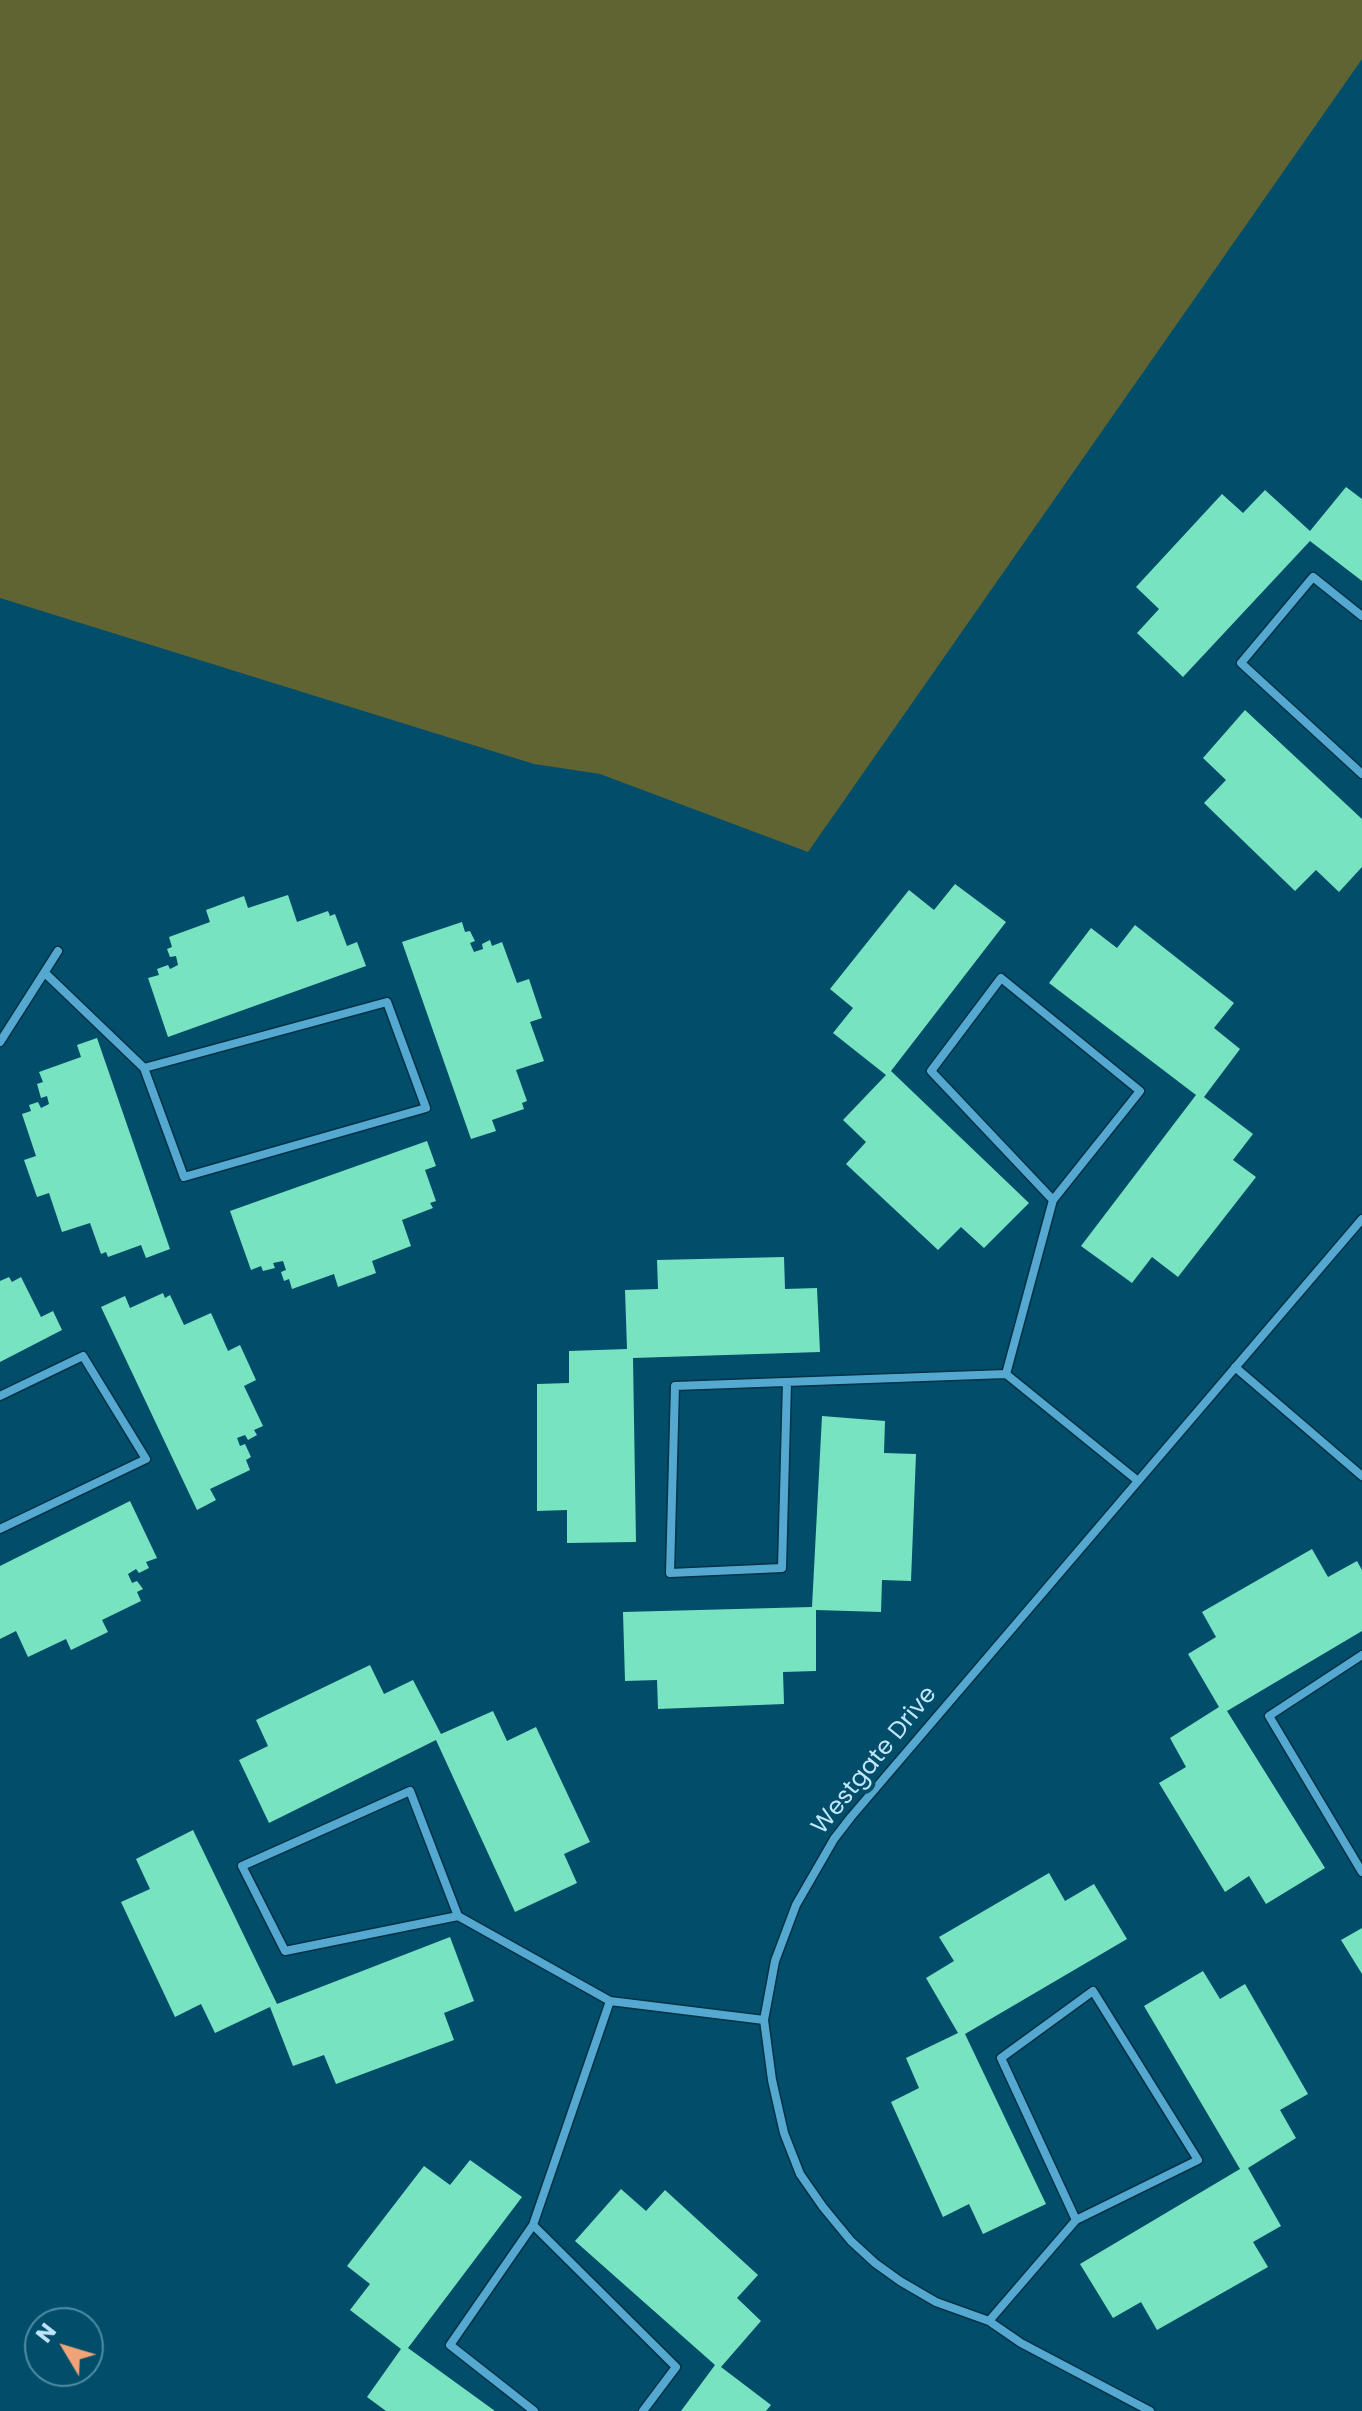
<!DOCTYPE html>
<html>
<head>
<meta charset="utf-8">
<style>
	body { margin:0 }
	#map { position:relative; width:1362px; height:2411px; overflow:hidden; background:#024e6a; font-family:Poppins,sans-serif }
	canvas { display:block }
	.north { position:absolute; left:24px; top:2307px; width:80px; height:80px; box-sizing:border-box; background:#024e6a; border:2px solid #4e8ba4; border-radius:50%; rotate:308deg; font-size:22px; font-weight:700; line-height:32px; text-align:center; color:#bfe6fb }
	.north::after { content:''; display:block; margin:auto; width:28px; height:36px; background:#efa376; clip-path:polygon(50% 0,100% 100%,50% 72%,0 100%) }
</style>
</head>
<body>
<div id="map">
<canvas width="1362" height="2411"></canvas>
<div class="north">N</div>
</div>
<script>
const c = document.querySelector('canvas').getContext('2d');
c.lineJoin = 'round';
function fill(path, color) {
  c.fillStyle = color;
  c.fill(path, 'evenodd');
}
function trace(path, color, width, dash) {
  c.strokeStyle = color;
  c.lineWidth = width;
  c.lineCap = dash ? 'butt' : 'round';
  c.setLineDash(dash || []);
  c.stroke(path);
}
function write(font, color, halo, rows, align = 'center') {
  c.font = font + ' Poppins,sans-serif';
  c.lineWidth = 8;
  c.setLineDash([]);
  c.textBaseline = 'middle';
  c.strokeStyle = halo;
  c.fillStyle = color;
  for (const [text, x, y, turn = 0] of rows) {
    c.save();
    c.translate(x, y);
    c.rotate((+turn || 0) * Math.PI / 180);
    c.textAlign = isNaN(turn) ? turn : align;
    if (halo) c.strokeText(text, 0, 0);
    c.fillText(text, 0, 0);
    c.restore();
  }
}
const green = new Path2D(`
	M0,0h1362v59l-554,793 -208,-78 -66,-10 -534,-166z`);
const building = new Path2D(`
	M1346,487l16,12v82l-52,-40 -127,136 -46,-44 22,-24 -23,-22 86,-93 21,19 22,-23 45,41z
	M1245,710l117,109v48l-23,25 -23,-22 -21,21 -91,-88 22,-23 -23,-22z
	M955,884l51,38 -115,149 138,132 -45,45 -23,-21 -23,23 -92,-86 20,-22 -23,-22 43,-45 -53,-42 20,-25 -23,-19 79,-99 25,20z
	M288,895l9,27 31,-11 2,5 5,-2 12,32 10,-4 9,24 -198,71 -20,-59 11,-3 -2,-6 11,-4 2,4 8,-4 -2,-9 -6,1 -3,-8 5,-2 -3,-10 41,-15 -4,-12 38,-14 4,12z
	M462,922l3,10 5,-1 5,10 -5,2 4,9 9,-3 -1,-5 8,-4 2,6 10,-4 15,41 12,-4 13,39 -12,4 14,39 -28,9 11,31 -5,2 2,6 -32,11 4,11 -25,8 -69,-197z
	M1135,925l99,78 -20,25 26,21 -36,48 49,37 -20,26 23,17 -78,100 -26,-20 -20,26 -51,-37 115,-151 -147,-112 42,-55 26,20z
	M97,1038l73,211 -24,9 -5,-13 -33,12 -2,-5 -5,2 -11,-31 -28,9 -13,-39 -12,4 -13,-37 12,-4 -14,-42 9,-3 -2,-6 9,-3 3,6 8,-4 -2,-8 -6,2 -4,-14 6,-2 -4,-10 42,-15 -4,-12z
	M427,1141l9,25 -11,4 11,31 -6,2 3,5 -31,12 9,26 -39,15 4,12 -38,14 -4,-13 -42,15 -3,-10 -5,2 -3,-9 5,-2 -3,-9 -10,2 2,5 -12,3 -2,-5 -10,4 -21,-59z
	M784,1257l1,32 32,-1 3,64 -187,6 3,184 -69,1v-33l-30,1v-127l32,-1v-32l58,-2 -2,-59 33,-1 -1,-29z
	M9,1277l3,5 9,-5 20,40 12,-6 9,19 -62,32v-81z
	M163,1293l2,5 5,-3 14,30 27,-12 17,38 12,-6 16,35 -12,6 19,40 -9,4 3,5 -9,5 -3,-5 -8,3 3,8 5,-2 6,13 -5,3 4,10 -40,19 6,11 -19,10 -96,-203 24,-11 5,12z
	M822,1416l63,5 -1,32 32,1 -5,127 -29,-1 -1,32 -65,-2v61l-33,1 1,32 -126,5 -1,-29 -32,1 -2,-69 189,-5z
	M130,1501l27,57 -11,4 3,6 -10,5 -3,-4 -8,5 4,9 5,-2 6,8 -6,3 4,9 -39,19 6,12 -37,18 -5,-11 -38,18 -12,-26 -16,8v-73z
	M1312,1549l16,28 29,-16 5,9v61l-135,80 98,157 -59,36 -17,-28 -24,16 -66,-109 27,-16 -16,-29 49,-31 -31,-53 28,-17 -14,-25z
	M370,1665l14,29 29,-14 28,54 52,-23 14,30 29,-14 54,115 -26,12 13,29 -62,29 -79,-172 -167,83 -30,-63 29,-14 -12,-26z
	M193,1830l84,174 173,-67 24,64 -30,12 10,27 -118,44 -12,-29 -31,11 -23,-59 -55,26 -14,-29 -26,13 -54,-115 29,-13 -14,-30z
	M1049,1873l16,28 29,-17 33,55 -162,95 81,170 -63,30 -14,-30 -26,13 -52,-115 28,-14 -13,-30 52,-25 -32,-55 28,-17 -15,-24z
	M1362,1928v46l-21,-34z
	M1203,1971l17,28 25,-15 63,110 -28,16 16,28 -48,30 33,58 -28,16 15,25 -111,63 -16,-28 -28,16 -33,-54 160,-95 -96,-163z
	M470,2160l52,37 -114,151 87,63h-109l-19,-14 34,-48 -51,-39 20,-26 -23,-18 77,-100 26,19z
	M621,2189l25,22 19,-21 93,85 -21,23 24,23 -40,46 50,38 -5,6h-85l34,-46 -140,-124z`);
const minor = new Path2D(`
	M1362,616l-49,-39 -72,86 121,111
	M45,973l99,95 40,109 242,-69 -39,-106 -243,66
	M0,1042l58,-91
	M1235,1367l127,109
	M1006,1374l47,-174 -122,-129 70,-93 139,113 -87,109
	M787,1382l-5,186 -112,5 5,-187 331,-12 132,107
	M0,1396l83,-40 63,103 -146,70
	M1362,1655l-93,61 93,156
	M458,1916l-48,-125 -168,75 43,85 173,-35 152,85
	M533,2225l143,142 -33,44
	M989,2321l87,-101 122,-60 -105,-169 -92,67 75,162
	M534,2411l-84,-66 83,-120 77,-224 154,19
	M1150,2411l-129,-68 -32,-22 -53,-19 -36,-21 -25,-18 -24,-22 -28,-34 -23,-33 -16,-41 -12,-53 -8,-60 11,-59 21,-56 38,-66 17,-22 511,-598`);
const streetNames = [
	["Westgate Drive",875,1761,-51]
];
fill(green, '#606332');
fill(building, '#77e3c1');
trace(minor, '#013246', 11);
trace(minor, '#55a8d0', 8);
write('24px', '#bfe6fb', '#024e6a', streetNames);
</script>
</body>
</html>
